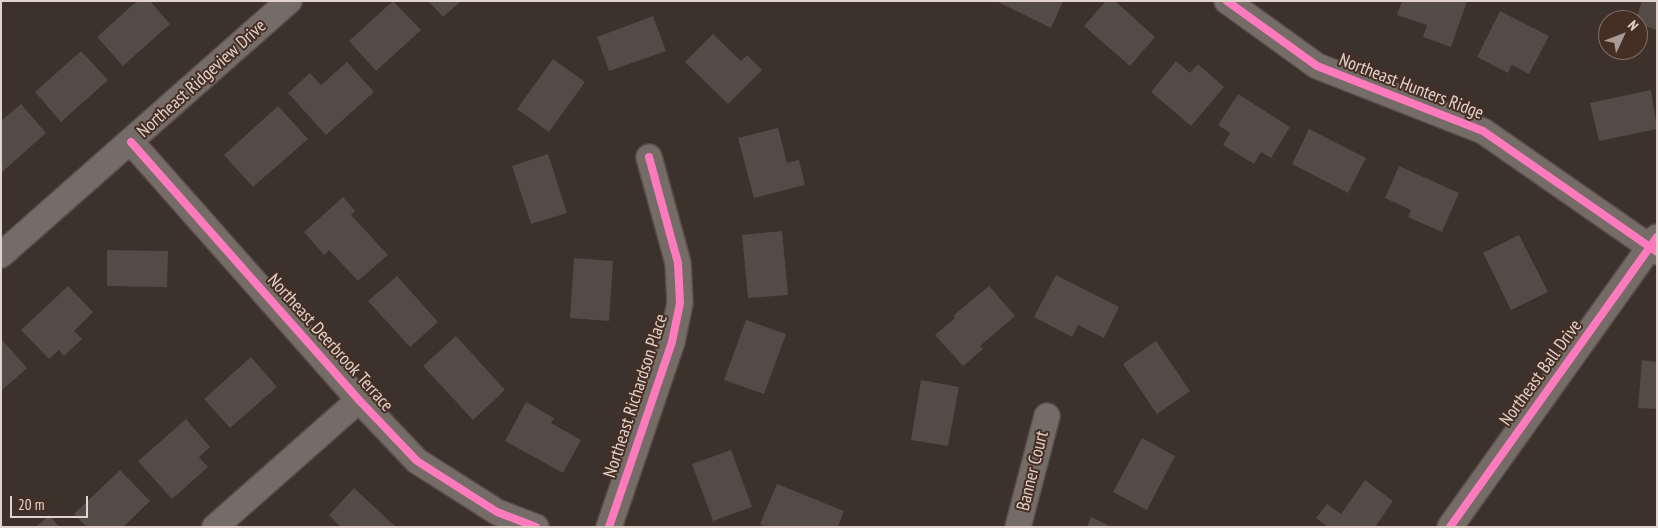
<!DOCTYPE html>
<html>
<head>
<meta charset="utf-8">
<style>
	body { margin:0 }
	#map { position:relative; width:1658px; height:528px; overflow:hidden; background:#3d312c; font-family:"PT Sans Narrow",sans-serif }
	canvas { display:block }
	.frame { position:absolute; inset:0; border:2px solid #e3d3cd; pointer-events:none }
	.north { position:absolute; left:1598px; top:10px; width:50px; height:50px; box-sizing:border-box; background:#452e24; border:1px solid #847068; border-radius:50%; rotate:47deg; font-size:14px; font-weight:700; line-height:20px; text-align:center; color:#e3d3cd }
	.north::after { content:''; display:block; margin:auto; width:18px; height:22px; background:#a99a95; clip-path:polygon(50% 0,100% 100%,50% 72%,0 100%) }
	.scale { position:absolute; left:10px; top:496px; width:78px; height:22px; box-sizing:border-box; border:2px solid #e3d3cd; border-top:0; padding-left:6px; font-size:15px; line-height:18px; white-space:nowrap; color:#e3d3cd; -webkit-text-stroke:4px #452e24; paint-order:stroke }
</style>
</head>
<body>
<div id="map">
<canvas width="1658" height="528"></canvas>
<div class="frame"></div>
<div class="north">N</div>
<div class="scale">20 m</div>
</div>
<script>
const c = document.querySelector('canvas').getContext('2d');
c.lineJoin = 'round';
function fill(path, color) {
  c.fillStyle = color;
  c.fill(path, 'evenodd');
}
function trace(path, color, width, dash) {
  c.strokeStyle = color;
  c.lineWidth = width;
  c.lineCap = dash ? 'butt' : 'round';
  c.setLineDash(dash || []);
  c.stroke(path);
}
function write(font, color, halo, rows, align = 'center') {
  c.font = font + ' "PT Sans Narrow",sans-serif';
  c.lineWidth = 4;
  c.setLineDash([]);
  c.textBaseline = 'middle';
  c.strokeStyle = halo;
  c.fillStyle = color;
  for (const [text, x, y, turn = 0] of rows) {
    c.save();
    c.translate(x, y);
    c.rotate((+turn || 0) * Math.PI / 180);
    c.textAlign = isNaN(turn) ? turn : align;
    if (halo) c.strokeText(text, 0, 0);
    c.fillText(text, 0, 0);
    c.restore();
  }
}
const building = new Path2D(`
	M137,1h13l20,23 -47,42 -26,-29z
	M393,1l28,29 -45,41 -27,-30z
	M428,1h33l-18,16z
	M996,1h67l-12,27z
	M1106,1h9l40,36 -25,29 -46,-40z
	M1402,1h65l-16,46 -28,-10 4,-12 -30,-10z
	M1642,1h15v29l-19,-6 -2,-4z
	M1500,11l49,25 -20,38 -17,-9 -4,8 -31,-16z
	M653,16l13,35 -57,20 -12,-34z
	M713,34l28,27 6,-6 15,15 -34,34 -43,-42z
	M81,51l27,29 -47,42 -26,-30z
	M553,59l32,23 -36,50 -32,-23z
	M1176,61l14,12 8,-9 26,23 -33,39 -40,-34z
	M347,62l27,30 -48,43 -38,-42 22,-20 11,12z
	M1651,90l6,39 -58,12 -9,-38z
	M1238,94l52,33 -19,31 -10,-6 -7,12 -31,-19 7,-12 -12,-8z
	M21,104l25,29 -45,40v-52z
	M278,106l30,33 -55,48 -29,-32z
	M778,128l9,35 12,-3 6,25 -51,13 -16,-60z
	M1309,129l57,29 -18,35 -56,-29z
	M548,154l19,59 -36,11 -19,-58z
	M1399,166l60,27 -17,39 -34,-15 3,-7 -26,-12z
	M343,197l12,14 -4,4 37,40 -30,26 -29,-31 -5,5 -20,-23z
	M782,231l6,64 -40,3 -6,-63z
	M1519,235l29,57 -37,18 -28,-57z
	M107,250l61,1 -1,36 -60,-1z
	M574,258l39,3 -4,60 -39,-3z
	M1056,275l63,32 -15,31 -26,-13 -6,12 -38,-20z
	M397,276l41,46 -28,25 -42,-46z
	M68,286l25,26 -19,19 8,8 -18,17 -5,-6 -10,9 -28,-29z
	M989,286l26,30 -35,30 3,3 -20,17 -28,-31 20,-17 -2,-2z
	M746,320l40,14 -22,60 -40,-14z
	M456,336l49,54 -32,30 -50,-54z
	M3,341l24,27 -26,23v-48z
	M1156,341l34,50 -33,23 -34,-50z
	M251,357l26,30 -47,41 -26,-29z
	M1642,360l15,2v47l-19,-1z
	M921,380l38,7 -11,59 -37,-6z
	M526,402l28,16 -3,5 30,17 -18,33 -58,-32z
	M186,419l24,28 -11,10 9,10 -36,32 -34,-38z
	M1142,438l33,18 -28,54 -34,-18z
	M731,450l21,57 -39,14 -21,-57z
	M120,470l30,31 -27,26h-36l-13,-13z
	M1365,480l28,21 -18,26h-47l-12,-9 11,-14 14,10z
	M777,484l67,27 -6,16h-72l-6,-3z
	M354,488l42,39h-55l-12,-12z
	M49,515l10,12h-23z
	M1091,517l21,10h-25z`);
const minor = new Path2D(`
	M1227,1l90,65 166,65 174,121
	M131,142l228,258 58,61 80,51 39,15
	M1,255l288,-254
	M215,527l144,-127
	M609,527l63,-185 8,-39 -2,-40 -29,-106
	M1018,527l29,-111
	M1450,527l207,-290`);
const cycleway = new Path2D(`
	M1227,1l90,65 166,65 174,121
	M131,142l228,258 58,61 80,51 39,15
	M609,527l63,-185 8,-39 -2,-40 -29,-106
	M1450,527l207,-290`);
const streetNames = [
	["Northeast Ridgeview Drive",202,79,-42],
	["Northeast Hunters Ridge",1411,87,21],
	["Northeast Deerbrook Terrace",330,343,48],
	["Northeast Ball Drive",1541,373,-54],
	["Northeast Richardson Place",636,396,-72],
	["Banner Court",1033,471,-76]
];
fill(building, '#544a46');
trace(minor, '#594e4a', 28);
trace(minor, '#756c68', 25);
trace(cycleway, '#fd7abc', 8);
write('18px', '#e3d3cd', '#452e24', streetNames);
</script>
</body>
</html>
